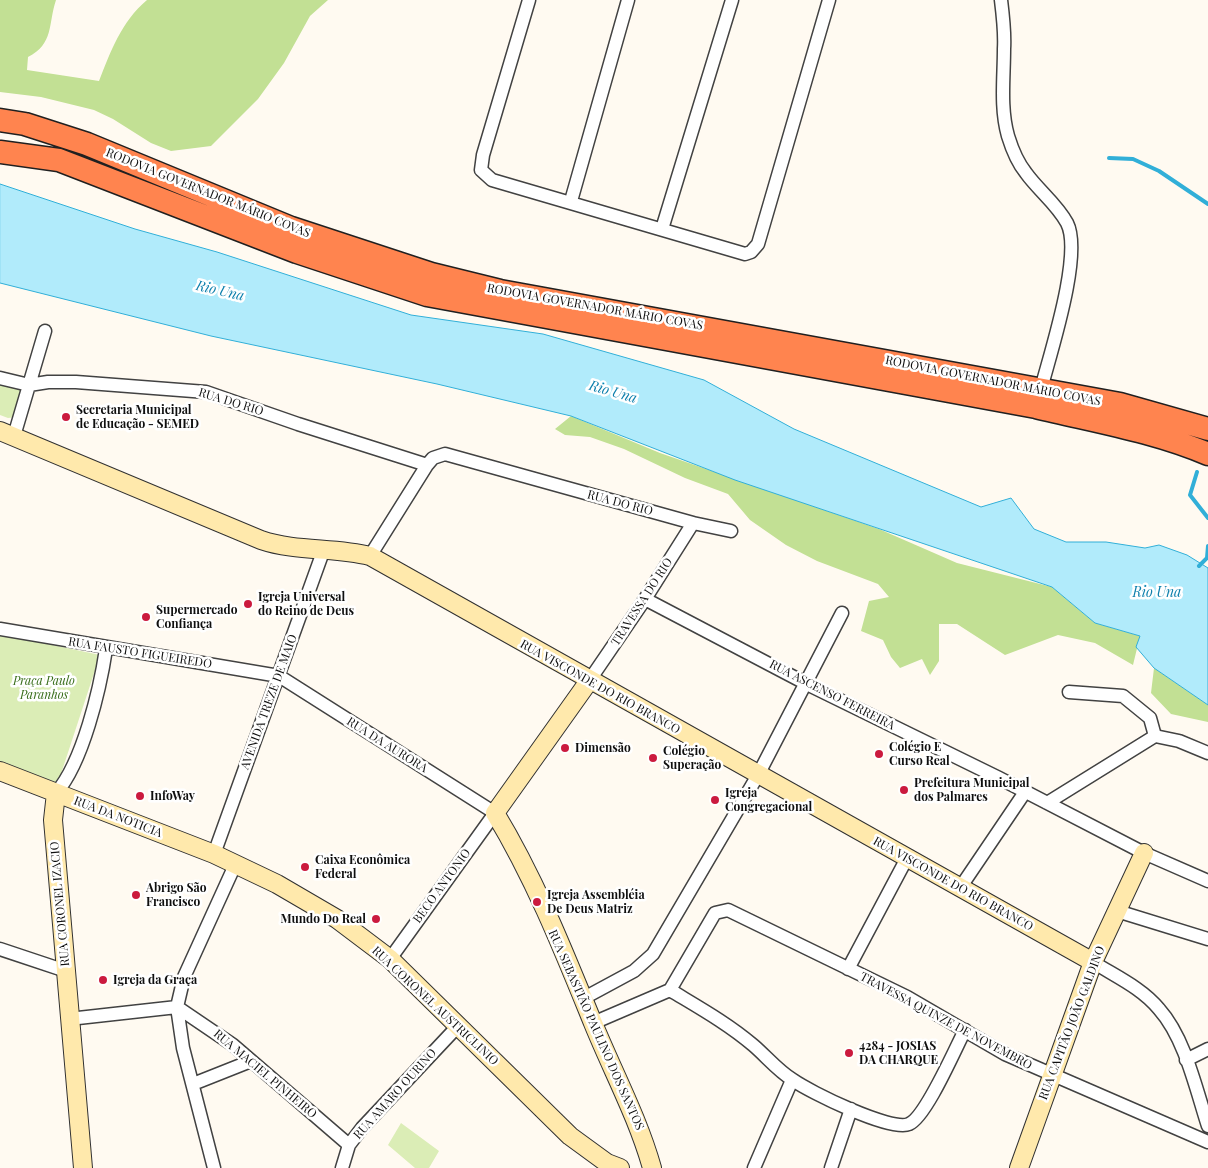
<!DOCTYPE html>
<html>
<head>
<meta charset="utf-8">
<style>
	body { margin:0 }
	canvas { display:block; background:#fffaf1 }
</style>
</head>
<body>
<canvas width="1208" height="1168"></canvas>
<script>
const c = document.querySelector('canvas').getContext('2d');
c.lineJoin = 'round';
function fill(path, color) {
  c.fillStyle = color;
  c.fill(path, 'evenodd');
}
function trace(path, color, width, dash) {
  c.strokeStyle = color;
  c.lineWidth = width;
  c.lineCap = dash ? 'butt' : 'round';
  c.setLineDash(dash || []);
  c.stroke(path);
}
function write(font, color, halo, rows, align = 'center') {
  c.font = font + ' "Playfair Display",serif';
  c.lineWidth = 5;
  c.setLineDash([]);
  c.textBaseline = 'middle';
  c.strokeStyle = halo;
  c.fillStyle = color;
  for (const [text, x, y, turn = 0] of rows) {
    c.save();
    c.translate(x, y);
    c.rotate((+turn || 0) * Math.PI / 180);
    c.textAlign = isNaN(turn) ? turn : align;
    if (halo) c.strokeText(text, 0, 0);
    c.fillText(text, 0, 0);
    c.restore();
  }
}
const green = new Path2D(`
	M0,380l23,6 -7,31 -8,1 -8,-3z
	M0,634l100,21 -42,128 -58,-21z
	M401,1123l38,28 -10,17h-14l-27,-23z`);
const forest = new Path2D(`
	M0,0h56c-8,24 -2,44 -28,57l-1,13 72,11c12,-30 22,-59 48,-81h181l-18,16 -26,47 -26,36 -47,47 -40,5 -20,-8 -38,-24 -19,-9 -53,-13 -41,-5z
	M571,416l89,37 219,76 78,34 95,24 43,36 45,13 -7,29 -38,-22 -37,-8 -53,20 -48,-31h-18v37l-9,14 -8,-16 -22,9 -9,-11 -8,-17 -22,-9 8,-30 20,-4 -11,-13 -61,-23 -31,-16 -36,-25 -22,-26 -43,-16 -61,-29 -34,-12 -25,-2 -10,-6z
	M1154,668l54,37v17l-37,-8 -20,-21z`);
const water = new Path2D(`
	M0,184l135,45 82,23 194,63 132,19 161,46 90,49 187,78 30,-9 23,31 32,13h40l39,6 14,-3 28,10 21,13v137l-54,-37 -18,-21 4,-11 -45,-13 -43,-36 -317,-107 -164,-64 -134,-32 -226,-48 -211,-53z`);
const stream = new Path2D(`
	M1109,158l24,1 26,12 49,33
	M1197,472l-7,23 18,23
	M1199,566l8,-8 1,-12`);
const street = new Path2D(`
	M529,0l-46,155 -2,15 11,10 253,74 6,-2 7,-8 71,-244
	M1001,0c2,16 4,33 3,49 0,29 -4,59 4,87 4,13 9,26 18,37 12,17 31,31 41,50 16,31 -17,131 -26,166
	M571,201l57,-201
	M662,229l70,-229
	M0,378l29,7 19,-3h28l130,10 92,32 129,41
	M14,436l31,-105
	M370,556l57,-91 6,-7 12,-4 248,69 38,8
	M645,599l162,85 192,94 145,75 64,28
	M0,629l279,47 216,137 -105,146
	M589,681l56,-82 48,-76
	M1069,692l54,4 27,22 5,18
	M56,793c27,-31 44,-104 50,-144
	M1047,803l108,-67 24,5 29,12
	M214,854l110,-305
	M960,888l65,-96
	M1117,911l91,28
	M0,949l66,22
	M1093,962c22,14 49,26 66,47 26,29 37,80 49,117
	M848,969l59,-111
	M670,990c28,17 57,33 83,55 13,11 25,26 40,35 17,12 98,52 116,44 17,-7 46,-75 56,-94
	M584,998l50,-27 19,-17 105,-179 84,-162
	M177,1007l56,38 116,100
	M69,1019l108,-12
	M593,1023l77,-33 45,-77 13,-3 179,87 98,57 203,88
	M1186,1060l22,-11
	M193,1084l58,-23
	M214,1168l-31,-120 -6,-41 7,-30 51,-112
	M342,1168l7,-23 13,-17 96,-102
	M754,1168l38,-88
	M831,1168l20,-59`);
const secondary = new Path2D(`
	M0,431l261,109c35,12 73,7 109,16l723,406
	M589,681l-94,132c40,66 69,139 98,210 20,49 45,95 59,145
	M0,771l214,83 63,30 60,35 53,40 180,177 37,27 13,5
	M56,793l-3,27 30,348
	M1019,1168l74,-206 51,-109`);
const highway = new Path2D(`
	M0,120l25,4 62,20 204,84 140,46 69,17 620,113 88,25
	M0,152l59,8 238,92 130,43 609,112c57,14 118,24 172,47`);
const markers = [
	[66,417,5,"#cb1a3e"],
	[248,604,5,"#cb1a3e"],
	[146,617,5,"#cb1a3e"],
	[565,748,5,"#cb1a3e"],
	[879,754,5,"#cb1a3e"],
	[653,758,5,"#cb1a3e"],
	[904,790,5,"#cb1a3e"],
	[140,796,5,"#cb1a3e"],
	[715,800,5,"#cb1a3e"],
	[305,867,5,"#cb1a3e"],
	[136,895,5,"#cb1a3e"],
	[537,902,5,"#cb1a3e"],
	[376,919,5,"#cb1a3e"],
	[103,980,5,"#cb1a3e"],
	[849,1053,5,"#cb1a3e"]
];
const streetNames = [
	["RODOVIA GOVERNADOR MÁRIO COVAS",208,193,22],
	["RODOVIA GOVERNADOR MÁRIO COVAS",595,307,10],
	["RODOVIA GOVERNADOR MÁRIO COVAS",993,381,11],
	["RUA DO RIO",231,402,17],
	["RUA DO RIO",620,503,15],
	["TRAVESSA DO RIO",642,602,-57],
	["RUA FAUSTO FIGUEIREDO",140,653,9],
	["RUA VISCONDE DO RIO BRANCO",600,687,29],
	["RUA ASCENSO FERREIRA",832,695,27],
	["AVENIDA TREZE DE MAIO",269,702,-70],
	["RUA DA AURORA",387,745,32],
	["RUA DA NOTICIA",118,817,21],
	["RUA VISCONDE DO RIO BRANCO",953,884,29],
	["BECO ANTONIO",442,886,-54],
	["RUA CORONEL IZACIO",60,904,-95],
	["RUA CORONEL AUSTRICLINIO",435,1006,43],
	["TRAVESSA QUINZE DE NOVEMBRO",946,1021,28],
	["RUA CAPITÃO JOÃO GALDINO",1072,1023,-69],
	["RUA SEBASTIÃO PAULINO DOS SANTOS",596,1030,66],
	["RUA MACIEL PINHEIRO",265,1074,40],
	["RUA AMARO OURINO",395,1094,-48]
];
const poiNames = [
	["Secretaria Municipal",76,410],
	["de Educação - SEMED",76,424],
	["Igreja Universal",258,597],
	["do Reino de Deus",258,611],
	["Supermercado",156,610],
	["Confiança",156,624],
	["Colégio E",889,747],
	["Curso Real",889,761],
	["Dimensão",575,748],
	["Colégio",663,751],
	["Superação",663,765],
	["Prefeitura Municipal",914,783],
	["dos Palmares",914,797],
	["Igreja",725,793],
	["Congregacional",725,807],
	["InfoWay",150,796],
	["Caixa Econômica",315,860],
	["Federal",315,874],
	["Abrigo São",146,888],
	["Francisco",146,902],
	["Igreja Assembléia",547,895],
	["De Deus Matriz",547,909],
	["Mundo Do Real",366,919,"right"],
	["Igreja da Graça",113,980],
	["4284 - JOSIAS",859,1046],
	["DA CHARQUE",859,1060]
];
const parkNames = [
	["Praça Paulo",44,681],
	["Paranhos",44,695]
];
const waterNames = [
	["Rio Una",220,291,13],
	["Rio Una",613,392,16],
	["Rio Una",1157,593]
];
fill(green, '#dbedb6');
fill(forest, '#c2e094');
fill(water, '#b1ebfb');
trace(water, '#31afd8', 1);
trace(stream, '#31afd8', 4);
trace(street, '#424242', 15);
trace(secondary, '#313131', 20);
trace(highway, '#202020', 25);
trace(street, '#fff', 12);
trace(secondary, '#ffe9ac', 18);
trace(highway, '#ff844f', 22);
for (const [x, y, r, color] of markers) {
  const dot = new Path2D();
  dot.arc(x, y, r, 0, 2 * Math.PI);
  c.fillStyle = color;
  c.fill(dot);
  trace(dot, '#fff', 2);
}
write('12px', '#0f0f0f', '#fff', streetNames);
write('bold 12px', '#0f0f0f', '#fff', poiNames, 'left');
write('italic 12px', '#376d19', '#fff', parkNames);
write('italic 14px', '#0d7fac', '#fff', waterNames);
</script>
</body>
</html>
